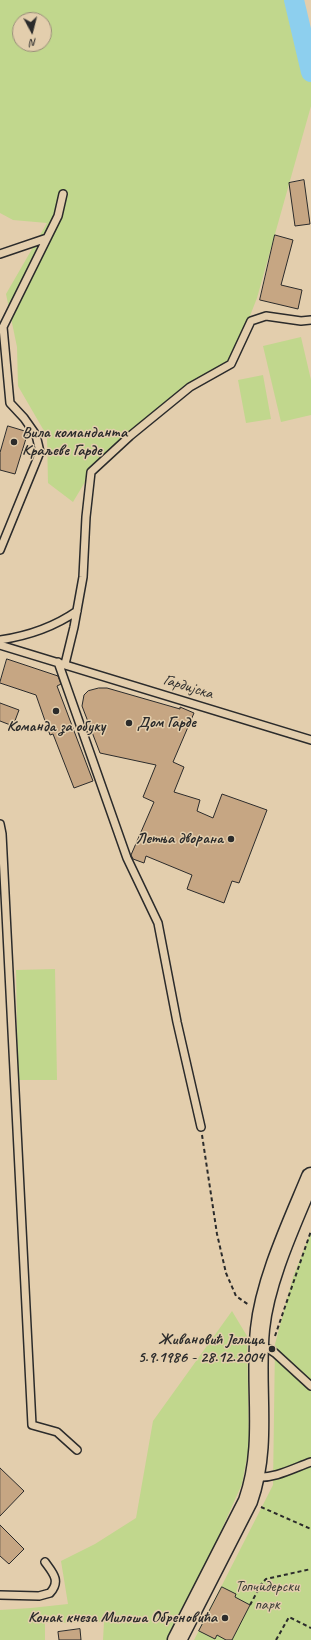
<!DOCTYPE html>
<html>
<head>
<meta charset="utf-8">
<style>
	body { margin:0 }
	#map { position:relative; width:311px; height:1640px; overflow:hidden; background:#e3cead; font-family:Caveat,sans-serif }
	canvas { display:block }
	.north { position:absolute; left:12px; top:12px; width:40px; height:40px; box-sizing:border-box; background:#e3cead; border:1px solid #998d79; border-radius:50%; rotate:173deg; font-size:11px; font-weight:700; line-height:16px; text-align:center; color:#2b2b2b }
	.north::after { content:''; display:block; margin:auto; width:14px; height:18px; background:#2b2b2b; clip-path:polygon(50% 0,100% 100%,50% 72%,0 100%) }
</style>
</head>
<body>
<div id="map">
<canvas width="311" height="1640"></canvas>
<div class="north">N</div>
</div>
<script>
const c = document.querySelector('canvas').getContext('2d');
c.lineJoin = 'round';
function fill(path, color) {
  c.fillStyle = color;
  c.fill(path, 'evenodd');
}
function trace(path, color, width, dash) {
  c.strokeStyle = color;
  c.lineWidth = width;
  c.lineCap = dash ? 'butt' : 'round';
  c.setLineDash(dash || []);
  c.stroke(path);
}
function write(font, color, halo, rows, align = 'center') {
  c.font = font + ' Caveat,sans-serif';
  c.lineWidth = 3;
  c.setLineDash([]);
  c.textBaseline = 'middle';
  c.strokeStyle = halo;
  c.fillStyle = color;
  for (const [text, x, y, turn = 0] of rows) {
    c.save();
    c.translate(x, y);
    c.rotate((+turn || 0) * Math.PI / 180);
    c.textAlign = isNaN(turn) ? turn : align;
    if (halo) c.strokeText(text, 0, 0);
    c.fillText(text, 0, 0);
    c.restore();
  }
}
const green = new Path2D(`
	M0,0h294l17,72v34l-54,192 -26,66 -41,23 -99,85 -18,30 -25,-19 -1,-47 -29,-50 -1,-39 -11,-53 41,-71 -34,-3 -13,-7zM20,20h24v24h-24z
	M301,337l10,43v35l-30,7 -18,-76z
	M263,375l8,44 -25,4 -8,-43z
	M55,969l2,111h-39l-2,-110z
	M311,1232v408h-117l79,-155 2,-141 18,-67z
	M232,1311l15,25 2,110 -7,38 -70,156h-69l1,-18 -59,1v17h-45v-30l31,-2 37,-4 -7,-43 34,-17 41,-26 17,-97z`);
const river = new Path2D(`
	M294,0l17,72`);
const building = new Path2D(`
	M304,180l6,44 -15,2 -6,-43z
	M275,235l18,5 -12,45 21,5 -4,19 -38,-9z
	M8,426l20,6 -13,42 -15,-4v-17z
	M7,659l51,17 3,8 -4,2 36,95 -19,7 -21,-54 -3,1 -14,-40 -36,-12z
	M99,688h8l73,21v-2l14,6 -21,49 11,5 -10,25 26,8 -3,11 16,7 9,-24 45,16 -28,73 -7,-2 -8,22 -37,-14 5,-14 -46,-19 -2,7 -11,-4 -2,-4 23,-53 -11,-5 13,-32 -56,-12 -18,-47 2,-11 4,-4z
	M0,703l19,7 -6,16 -13,-5z
	M0,1468l24,23 -24,25z
	M0,1525l24,24 -15,15 -9,-8z
	M222,1587l14,7 -1,3 15,8 -18,35h-6l-9,-5 -2,4 -16,-8z
	M80,1629l1,11h-22l-1,-8z`);
const path = new Path2D(`
	M202,1135l15,99 9,39 10,23 13,9
	M275,1336l36,-105
	M261,1507l50,22
	M250,1605l12,-22 4,-4 45,-10
	M276,1640l13,-23 22,11`);
const lane = new Path2D(`
	M0,254l47,-16
	M0,550l40,-98 -4,-17 -12,-17 -14,-15 -7,-76 55,-111 5,-22
	M0,640c27,-4 54,-13 77,-29
	M0,645l311,95
	M58,662l69,196 31,65 19,99 24,105
	M65,664l9,-37 9,-50 3,-60 5,-45 39,-36 60,-49 41,-23 20,-43 15,-5 35,5 10,-1
	M0,824l2,10 30,591 25,7 20,18
	M259,1346l10,3 6,4 36,33
	M256,1477c18,2 38,-9 55,-15
	M0,1595l39,1 11,-3c11,-12 3,-20 -5,-31`);
const secondary = new Path2D(`
	M177,1640l71,-139c20,-57 6,-113 12,-172 5,-49 32,-106 51,-152`);
const markers = [
	[14,442,4,"#2b2b2b"],
	[56,711,4,"#2b2b2b"],
	[129,723,4,"#2b2b2b"],
	[231,839,4,"#2b2b2b"],
	[272,1349,4,"#2b2b2b"],
	[225,1618,4,"#2b2b2b"]
];
const poiNames = [
	["Вила команданта",22,433,"left"],
	["Краљеве Гарде",22,451,"left"],
	["Дом Гарде",137,723,"left"],
	["Команда за обуку",56,727,"center"],
	["Летња дворана",223,839],
	["Живановић Јелица",264,1340],
	["5.9.1986 - 28.12.2004",264,1358],
	["Конак кнеза Милоша Обреновића",217,1618]
];
const streetNames = [
	["Гардијска",188,687,17]
];
const parkNames = [
	["Топчидерски",267,1587],
	["парк",267,1605]
];
fill(green, '#c1d78d');
trace(river, '#8dcfee', 20);
fill(building, '#c6a683');
trace(building, '#2b2b2b', 1);
trace(lane, '#2b2b2b', 10);
trace(secondary, '#2b2b2b', 21);
trace(path, '#2b2b2b', 2, [4, 3]);
trace(lane, '#e3cead', 7);
trace(secondary, '#e3cead', 18);
for (const [x, y, r, color] of markers) {
  const dot = new Path2D();
  dot.arc(x, y, r, 0, 2 * Math.PI);
  c.fillStyle = color;
  c.fill(dot);
  trace(dot, '#e3cead', 1.5);
}
write('bold 16px', '#2b2b2b', '#e3cead', poiNames, 'right');
write('16px', '#2b2b2b', '#e3cead', streetNames);
write('16px', '#3a3c35', '#e3cead', parkNames);
</script>
</body>
</html>
